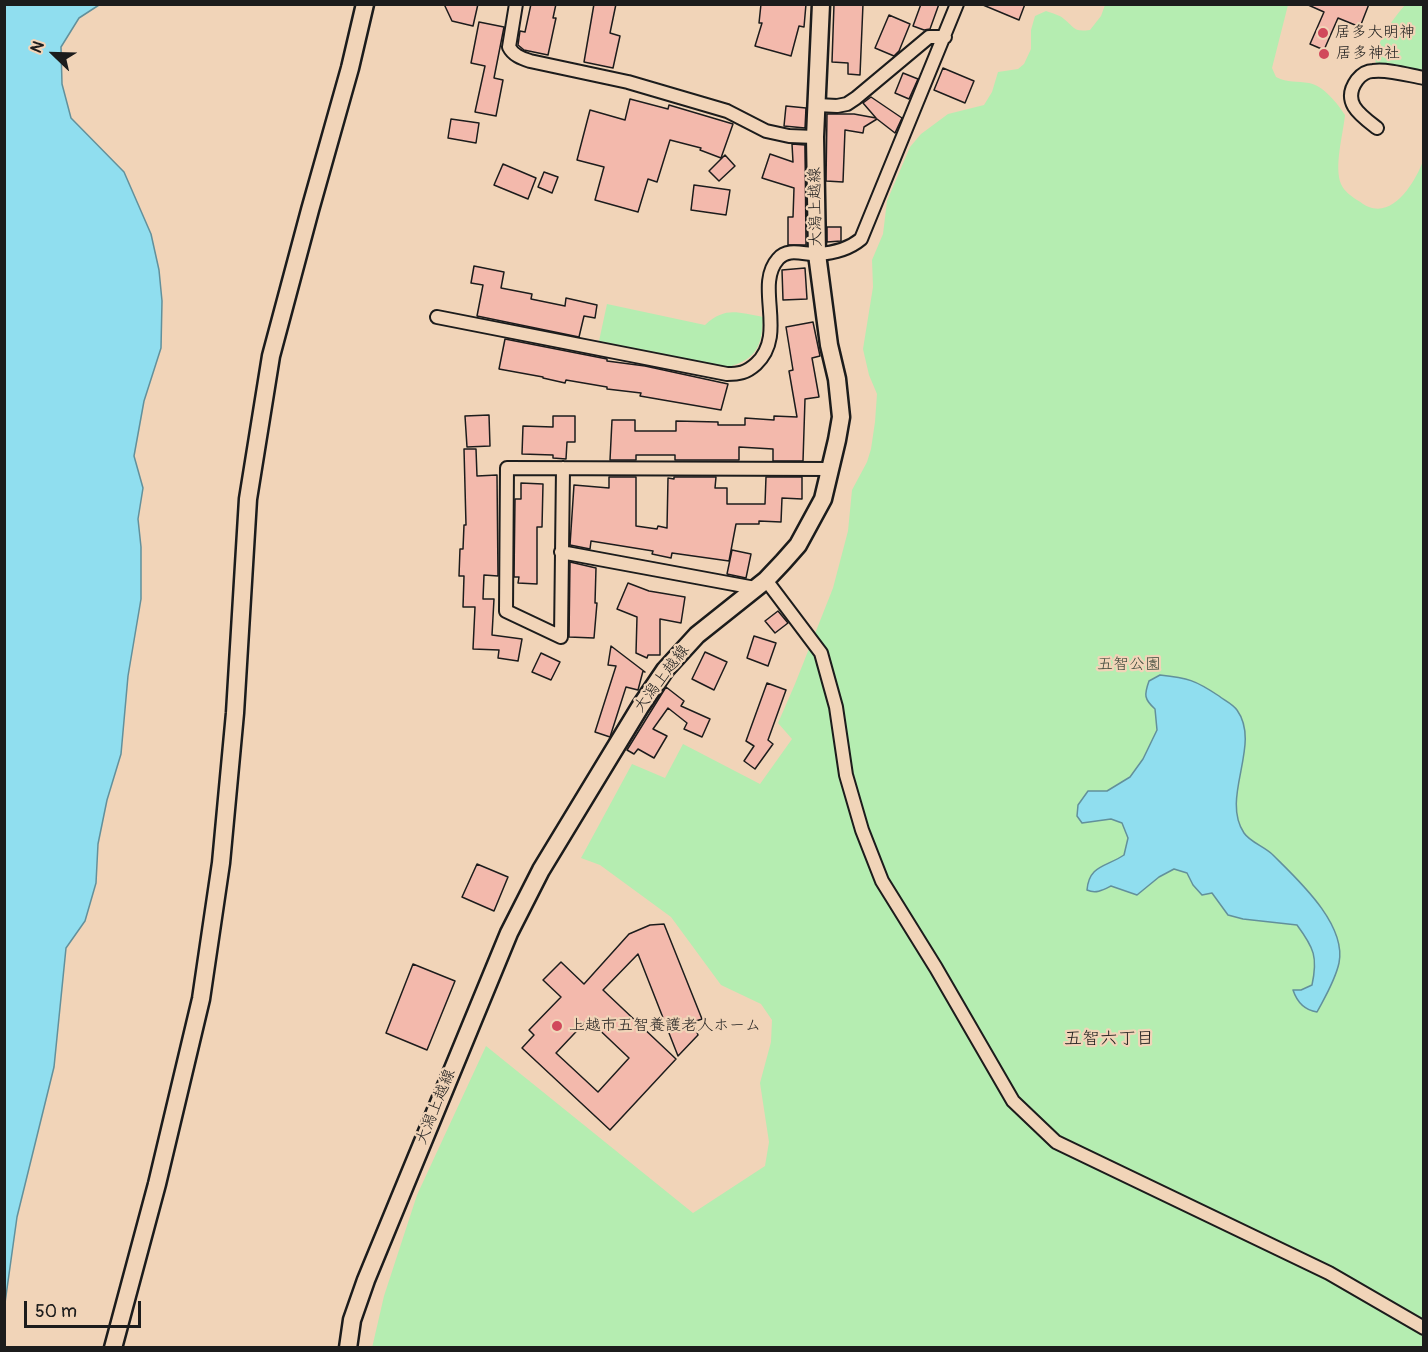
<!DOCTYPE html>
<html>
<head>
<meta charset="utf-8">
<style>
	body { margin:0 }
	#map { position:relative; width:1428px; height:1352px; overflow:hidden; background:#f1d4b8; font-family:Pangolin,sans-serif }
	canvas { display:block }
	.frame { position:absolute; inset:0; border:6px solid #1c1c1c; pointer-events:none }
	.north { position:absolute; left:24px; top:24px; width:60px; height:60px; -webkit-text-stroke:4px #f1d4b8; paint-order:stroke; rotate:293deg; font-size:16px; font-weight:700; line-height:24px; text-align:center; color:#1c1c1c }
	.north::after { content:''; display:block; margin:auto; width:21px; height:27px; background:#1c1c1c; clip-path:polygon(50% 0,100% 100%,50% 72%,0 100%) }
	.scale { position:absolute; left:24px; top:1301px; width:117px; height:27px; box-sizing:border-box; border:3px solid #1c1c1c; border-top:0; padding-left:8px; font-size:18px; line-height:21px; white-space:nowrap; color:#1c1c1c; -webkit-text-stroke:4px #f1d4b8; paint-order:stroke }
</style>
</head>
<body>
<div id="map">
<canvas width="1428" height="1352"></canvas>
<div class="frame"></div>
<div class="north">N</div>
<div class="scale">50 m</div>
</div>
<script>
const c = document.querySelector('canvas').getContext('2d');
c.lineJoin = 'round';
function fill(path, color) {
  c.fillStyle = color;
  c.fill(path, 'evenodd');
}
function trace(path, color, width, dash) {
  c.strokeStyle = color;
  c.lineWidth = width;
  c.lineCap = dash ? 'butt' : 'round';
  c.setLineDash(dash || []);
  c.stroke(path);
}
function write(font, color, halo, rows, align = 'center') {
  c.font = font + ' Pangolin,"Klee One",sans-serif';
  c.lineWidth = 4.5;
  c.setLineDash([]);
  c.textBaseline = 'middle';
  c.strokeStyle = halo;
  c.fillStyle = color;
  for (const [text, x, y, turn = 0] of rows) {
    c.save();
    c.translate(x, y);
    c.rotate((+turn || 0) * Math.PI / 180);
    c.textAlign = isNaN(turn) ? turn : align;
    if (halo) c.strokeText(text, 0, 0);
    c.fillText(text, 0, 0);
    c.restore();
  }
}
const green = new Path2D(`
	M1105,5h183l-16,63 4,9c12,6 21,4 33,6 15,3 28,20 36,32 -2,20 -11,51 -4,69 3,7 10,12 16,16 4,2 8,6 12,7 26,10 47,-27 54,-46v1186l-1051,1 12,-52 33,-101 69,-149 207,167 72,-47 4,-24 -9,-59 11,-41 1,-22 -11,-16 -40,-19 -50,-68 -71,-52 -19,-7 51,-94 33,14 18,-34 77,40 32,-45 -14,-16 17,-39 38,-96 15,-57 4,-41 15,-28 4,-13 4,-27 2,-28 -8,-19 -6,-26 10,-62 -1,-27 11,-26 4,-33 23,-54 11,-13 27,-20 36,-9 8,-13 6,-20 20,-3 6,-5 7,-15v-19l4,-14 11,-5c5,2 14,4 18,8 12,9 8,13 26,11l11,-14z
	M1405,5h18v66l-36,-3 -11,-3c-3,-20 17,-46 29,-60z
	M607,304l98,21c21,-19 33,-12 58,-8 -1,29 -6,42 -35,50l-129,-26z`);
const water = new Path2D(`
	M5,4l94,1 -20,13 -18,29 1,37 9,34 53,54 27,62 8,36 3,31 -1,47 -17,53 -10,55 9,32 -5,31 3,28v52l-13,77 -7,78 -14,46 -9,44 -2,39 -11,38 -19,27 -12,119 -37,150 -12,86z
	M1160,675c28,3 35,5 59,21 5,4 14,8 18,14 25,35 -17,87 7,123 6,9 21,14 29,22 24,24 74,69 66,108 -4,18 -14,34 -22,49 -13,-2 -20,-10 -24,-22h8l11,-5c6,-28 2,-37 -15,-60l-54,-6 -15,-4 -16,-22 -10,2 -9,-10 -6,-12 -13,-4 -15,8 -22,18 -26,-9c-8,4 -15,8 -24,4 2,-25 19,-23 37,-35l4,-17 -6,-15 -11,-4 -29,4 -5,-7 1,-11 10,-14h19l23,-14 13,-18 14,-29 -2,-21c-11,-10 -11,-14 -6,-28z`);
const building = new Path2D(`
	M444,4h34l-5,22 -21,-5z
	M531,4h25l-3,14h3l-8,37 -24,-5 -6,-5 2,-14 5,1z
	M594,4h22l-6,29 10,3 -7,32 -29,-6z
	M761,4h45l-2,23 -5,-1 -8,30 -36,-10 7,-23h-3z
	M834,4h29l-3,71 -12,-1v-11l-16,-1z
	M921,4h18l-9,25 -6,1 -11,-4z
	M1025,4l-6,16 -36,-15v-1z
	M1306,4h63l-9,23 -22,-9 -14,32 -14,-6 14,-32z
	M889,15l21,9 -11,27 -5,5 -19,-8z
	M479,22l25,5 -10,51 9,2 -7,36 -21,-4 10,-46 -14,-3z
	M943,68l31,13 -9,22 -31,-13z
	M903,73l15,6 -9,20 -14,-6z
	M871,97l31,21 -7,15 -18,-14 -13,8 -1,6 -18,-3 -2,52 -17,-1 1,-67h27l22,4 -13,-15z
	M630,99l38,10 1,-4 64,19 -12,34 -21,-8 1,-2 -31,-8 -13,42 -9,-3 -10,33 -43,-12 9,-33 -27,-7 13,-50 35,10z
	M786,106l20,2 -1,20 -21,-2z
	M451,119l28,4 -3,20 -28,-5z
	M792,144l13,1 1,100h-18v-28h5l1,-29 -32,-10 8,-24 23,8z
	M725,155l10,11 -16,15 -10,-10z
	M503,164l33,14 -8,21 -34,-14z
	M544,172l14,5 -6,16 -14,-6z
	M694,185l36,5 -4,25 -35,-5z
	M827,227h14v14l-14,1z
	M474,266l30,6 -3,16 31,6 -1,5 34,7 1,-8 31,7 -2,13 -11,-2 -5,21 -102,-21 6,-31 -12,-2z
	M805,268l2,31 -24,1 -1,-30z
	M813,322l7,34 -8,2 7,39 -14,2 -2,62h-30v-12l-34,-2v13h-64v-5h-39v5h-26l2,-40h23v11h41v-10l42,1v3h27v-7l29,2v-4l23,1 -8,-46 4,-1 -7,-43z
	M505,339l102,20v2l38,5 83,18 -7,26 -81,-14 1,-3 -34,-4v-2l-41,-7 -1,3 -22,-5v-1l-44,-8z
	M489,415l1,31 -23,1 -2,-31z
	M553,416h22v26h-8l-1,17 -13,-1v-3l-31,-1 1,-28 30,1z
	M464,449h12l1,27 20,-1 1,101 -14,-1 -1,24h11l-2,36 30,4 -4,22 -20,-3 1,-8 -26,-1 2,-42h-12l1,-31h-5l1,-27h3l1,-24h2z
	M609,477h27v49l21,3 1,-3 9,2 1,-50 6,1v-2h42l-1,11h12v16h38l1,-27h36v22l-20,-1 -1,24 -22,-1v3h-23l-7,37 -57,-8 -1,5 -19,-4 1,-3 -62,-10 -1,8 -20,-4 4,-60 35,3z
	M521,483l22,1 -1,43h-5v57l-19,-1 1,-6h-5l1,-78h6z
	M732,550l19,4 -5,24 -19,-4z
	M570,562l26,6 -1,35h2l-3,35 -25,-1z
	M628,583l21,8 36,6 -4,26 -21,-4v36h-12l-1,3 -11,-5 1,-36 -20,-8z
	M778,611l10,12 -13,10 -10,-12z
	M754,636l22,7 -8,23 -21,-8z
	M611,646l34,26 -2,-1 -5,19 -12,-3 -16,50 -15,-5 21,-66 -8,-1z
	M705,652l22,10 -13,28 -22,-11z
	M541,653l19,9 -9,18 -19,-8z
	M767,683l19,7 -18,50 5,4 -18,25 -11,-8 10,-15 -8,-5z
	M666,687l18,14 -3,5 29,13 -8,18 -18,-8 3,-6 -19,-15 -15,21 14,7 -13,22 -16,-9 -4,5 -7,-4z
	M477,864l31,13 -14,34 -32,-14z
	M664,924l38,95 -9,3 5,13 -20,21 -40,-102 -35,36 73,69 -66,71 -88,-82 12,-13 -5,-5 32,-33 -18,-17 18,-18 23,22 45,-50 21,-9zM588,1019l41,39 -31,34 -42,-39z
	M413,964l42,17 -28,69 -41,-17z`);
const street = new Path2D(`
	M516,4l-7,43c4,8 12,11 21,14l98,21 99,29 39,20 23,5 26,1
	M817,105l20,1 10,-2 9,-6 73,-61h16
	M1377,128c-17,-13 -36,-26 -20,-48 4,-5 9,-9 16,-9 15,-2 35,4 51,7
	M437,317l290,57c12,0 19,-1 29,-10 32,-30 -2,-78 22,-105 10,-12 27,-4 40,-5 16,-1 31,-5 43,-15l96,-235
	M563,468l-2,169 -55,-26 1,-143 324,1
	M561,552l194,36
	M766,580l55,73 15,54 10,68 16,55 20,51 54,87 77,133 43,41 273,131 95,55`);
const secondary = new Path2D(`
	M113,1348l44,-164 44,-185 20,-136 14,-150 13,-214 23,-143 39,-146 40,-142 15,-64
	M348,1348l4,-28 14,-40 143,-347 32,-63 99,-163 25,-37 32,-35 69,-55 17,-18 15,-17 25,-46 14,-59 4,-23 -4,-38 -8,-34 -12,-91 -2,-117 6,-133`);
const markers = [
	[1323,33,6,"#d1495b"],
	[1324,54,6,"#d1495b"],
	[557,1026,6,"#d1495b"]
];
const poiNames = [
	["居多大明神",1335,33],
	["居多神社",1336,54],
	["上越市五智養護老人ホーム",569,1026]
];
const streetNames = [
	["大潟上越線",816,207,-91],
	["大潟上越線",662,679,-53],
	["大潟上越線",436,1107,-68]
];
const parkNames = [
	["五智公園",1129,665]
];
const neighbourhoodNames = [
	["五智六丁目",1109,1039]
];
fill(green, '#b5edb1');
fill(water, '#90deef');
trace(water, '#62909b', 1.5);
fill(building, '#f3b9ac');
trace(building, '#1c1c1c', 1.5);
trace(street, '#1c1c1c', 16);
trace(secondary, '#1c1c1c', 21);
trace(street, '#f1d4b8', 12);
trace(secondary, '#f1d4b8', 16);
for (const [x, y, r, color] of markers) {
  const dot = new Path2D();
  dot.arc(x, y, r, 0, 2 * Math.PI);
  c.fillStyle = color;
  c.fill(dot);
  trace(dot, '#f1d4b8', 2);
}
write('16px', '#1c1c1c', '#f1d4b8', poiNames, 'left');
write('16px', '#1c1c1c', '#f1d4b8', streetNames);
write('16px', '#3b463a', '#f1d4b8', parkNames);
write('18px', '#1c1c1c', '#f1d4b8', neighbourhoodNames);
</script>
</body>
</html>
